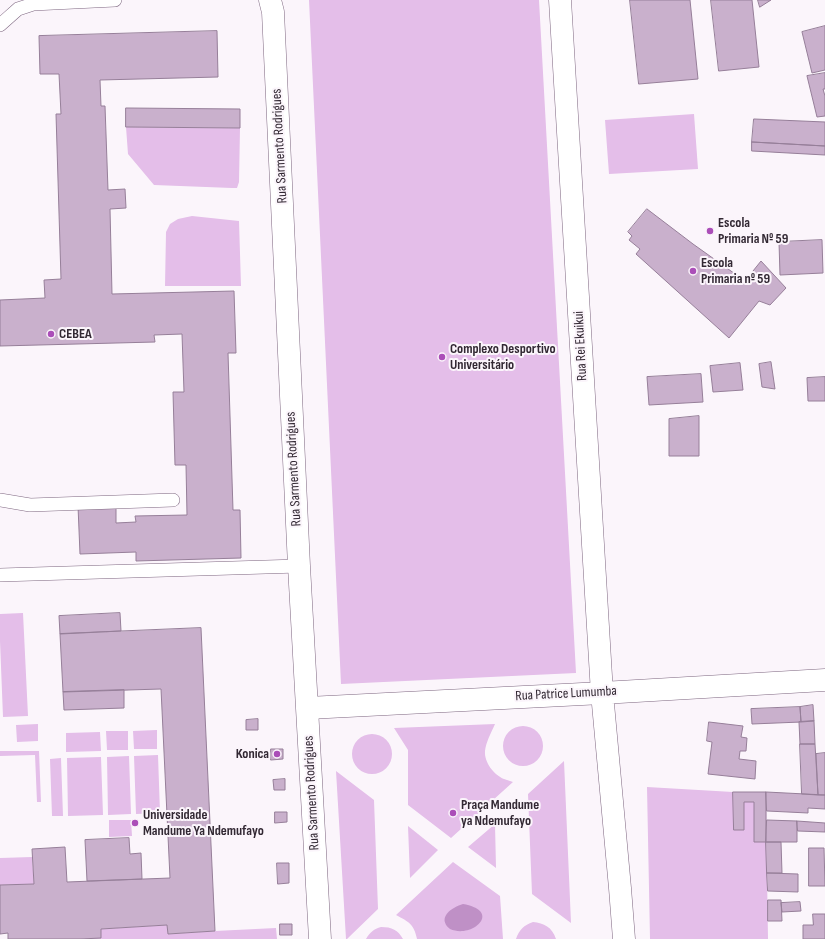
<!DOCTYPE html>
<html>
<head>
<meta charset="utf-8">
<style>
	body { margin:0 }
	canvas { display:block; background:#fbf5fb }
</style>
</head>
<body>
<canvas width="825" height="939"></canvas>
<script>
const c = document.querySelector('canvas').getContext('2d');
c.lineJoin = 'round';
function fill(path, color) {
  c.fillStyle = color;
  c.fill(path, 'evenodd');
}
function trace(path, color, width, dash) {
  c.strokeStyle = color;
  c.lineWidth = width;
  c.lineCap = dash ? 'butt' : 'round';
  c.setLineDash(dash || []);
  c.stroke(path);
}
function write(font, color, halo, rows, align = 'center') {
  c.font = font + ' "Sofia Sans Condensed",sans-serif';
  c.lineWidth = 4;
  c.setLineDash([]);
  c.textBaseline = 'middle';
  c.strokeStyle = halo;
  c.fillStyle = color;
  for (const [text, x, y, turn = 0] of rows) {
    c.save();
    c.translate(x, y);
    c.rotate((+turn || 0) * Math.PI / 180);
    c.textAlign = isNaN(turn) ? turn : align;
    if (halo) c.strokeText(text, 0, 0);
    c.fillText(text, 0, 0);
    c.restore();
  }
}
const green = new Path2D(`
	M309,0h230l37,673 -235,11z
	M694,114l4,55 -89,5 -4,-54z
	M126,127l114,1 -1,54 -2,6h-5l-78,-3 -26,-31z
	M192,216l47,5 2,65h-76l1,-54 4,-8 8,-5z
	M23,613l5,103 -25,1 -3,-76v-27z
	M38,724v17l-21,1 -1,-17z
	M495,724c-4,9 -9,18 -10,27 -1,11 9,24 19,28 3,1 6,2 9,3l-62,56 -43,-33v-55l-14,-22z
	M503 746a20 20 0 1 1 40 0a20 20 0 1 1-40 0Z
	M157,730v19h-23l-1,-18z
	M106,731h22v19h-21z
	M100,732l1,19 -35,1v-19z
	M352 754a20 20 0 1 1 40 0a20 20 0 1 1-40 0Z
	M0,751h39l2,51h-4l-2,-47 -35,1z
	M158,755l2,58 -24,1 -2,-58z
	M129,756l2,58 -23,1 -1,-58z
	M101,757l2,58 -35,1 -1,-58z
	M61,758l2,58h-11l-2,-57z
	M564,761l7,162 -39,-29 -4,-100z
	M336,771l38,29 4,109 -31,30h-1z
	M647,787l86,5h33l1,81 1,66h-118z
	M109,820h22l1,16 -23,1z
	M495,824l1,44 -28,-21z
	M408,826l30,24 -28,28z
	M32,857l2,27 -34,1v-27z
	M453,862l47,34 3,43h-86c-3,-15 -8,-17 -21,-24z
	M533,922c11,1 19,5 23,17h-40c3,-9 8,-14 17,-17z
	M167,925l2,9 46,-3 61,-3 1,11h-193l17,-10z
	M381,927c11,0 17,3 22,12h-37c4,-7 8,-10 15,-12z`);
const water = new Path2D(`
	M463,904c40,7 9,35 -13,25 -14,-11 2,-22 13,-25z`);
const building = new Path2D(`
	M630,0h60l8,79 -59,5z
	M711,0h41l7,67 -40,4z
	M758,0h13l-11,7z
	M825,26v44l-13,3 -10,-41z
	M217,31l1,46 -118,3 1,26h4l3,84 17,-1 1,19 -16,1 2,85 122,-3 2,62h-8l5,157h7l1,48 -105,3v-9l-56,2 -2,-48 38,-1v18l20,-1 -1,-6 52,-1 -1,-50h-11l-2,-73h11l-2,-58 -28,1 1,7 -155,4v-46l45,-2 -1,-18 17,-1 -5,-165h5l-2,-40h-19l-1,-38z
	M825,73v16h-2l2,7v20l-8,1 -10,-41z
	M126,108l114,1v19l-114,-1z
	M754,119l71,3v24l-73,-4z
	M752,142l73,4v9l-73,-4z
	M647,209l46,35 52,37 16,-20 25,27 -16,17 -11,-4 -30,37 -93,-84 4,-5 -11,-9 3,-4 -4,-4z
	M822,240l1,33 -43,2 -1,-33z
	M771,362l4,27 -13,-2 -3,-23z
	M740,363l3,27 -30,2 -3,-26z
	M701,374l2,28 -54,3 -2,-28z
	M825,377v24h-17l-1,-23z
	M699,416v40h-30v-37z
	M120,613l1,18 -61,3 -1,-18z
	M201,628l14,303 -47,3 -1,-9 -66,4v9l-20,1h-73v-6l-8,1v-49l34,-1 -2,-35 33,-2 2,35 103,-4 -9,-189 -98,3 -3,-58z
	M124,690v18l-60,2 -1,-18z
	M813,705l1,16 -13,1 -1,-15z
	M800,707l1,15 -49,2 -1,-15z
	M258,719v11h-12v-10z
	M814,721l1,23h-15l-1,-22z
	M709,722l34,4 -2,11 6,1 -1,13h-6l-1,8 17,2 -1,18 -47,-5 4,-32 -5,-1z
	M800,744h15l3,51 -16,-1z
	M271,749h12v10l-12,1z
	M825,753v42h-7l-2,-41z
	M285,779v11h-11l-1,-10z
	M733,792h33v50h-12v-40h-10v28h-10z
	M766,792l59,3v14l-17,-1v5l-41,-2z
	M275,812h12v10l-12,1z
	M767,820l30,1v21h-31z
	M797,821l28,2v9l-27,-1z
	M129,838l1,16 11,-1 1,26 -55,2 -2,-41z
	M766,842h15l1,31h-15z
	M809,848h15l1,38h-16z
	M277,863h12v20l-11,1z
	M767,873l31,1v18l-30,-1z
	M768,900h13l1,21h-14z
	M800,902l1,9 -19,1 -1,-9z
	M813,914h12v25h-22v-14h10z
	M280,924h12v11h-12z`);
const service = new Path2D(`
	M0,25l18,-16 15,-5 82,-4
	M0,500l30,5 143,-5
	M0,575l299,-9`);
const minor = new Path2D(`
	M270,0l3,12 26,554 21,373
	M308,708l294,-15 -42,-693`);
const tertiary = new Path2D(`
	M624,939l-4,-51 -18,-195 223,-13`);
const markers = [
	[710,231,4,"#ab4eb8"],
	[693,271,4,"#ab4eb8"],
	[51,334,4,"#ab4eb8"],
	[442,357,4,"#ab4eb8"],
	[277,754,4,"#ab4eb8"],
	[453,813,4,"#ab4eb8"],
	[135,823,4,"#ab4eb8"]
];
const streetNames = [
	["Rua Sarmento Rodrigues",280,146,-93],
	["Rua Rei Ekuikui",581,346,-93],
	["Rua Sarmento Rodrigues",294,469,-93],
	["Rua Patrice Lumumba",566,694,-3],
	["Rua Sarmento Rodrigues",312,793,-93]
];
const poiNames = [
	["Escola",718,223],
	["Primaria Nº 59",718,239],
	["Escola",701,263],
	["Primaria nº 59",701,279],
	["CEBEA",59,334],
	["Complexo Desportivo",450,349],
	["Universitário",450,365],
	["Konica",269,754,"right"],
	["Praça Mandume",461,805],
	["ya Ndemufayo",461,821],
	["Universidade",143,815],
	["Mandume Ya Ndemufayo",143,831]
];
fill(green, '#e4bee9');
fill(water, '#bf90c6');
fill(building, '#c9b0cc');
trace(building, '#967f99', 1);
trace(service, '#7e6780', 14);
trace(minor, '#7e6780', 23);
trace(tertiary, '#7e6780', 23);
trace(service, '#fff', 13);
trace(minor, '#fff', 22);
trace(tertiary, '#fff', 22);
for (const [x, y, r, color] of markers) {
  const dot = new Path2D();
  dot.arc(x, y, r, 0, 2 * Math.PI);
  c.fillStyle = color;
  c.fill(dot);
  trace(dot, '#fbf5fb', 1.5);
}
write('14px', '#322833', '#fbf5fb', streetNames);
write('bold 14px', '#322833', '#fbf5fb', poiNames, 'left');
</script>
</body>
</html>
